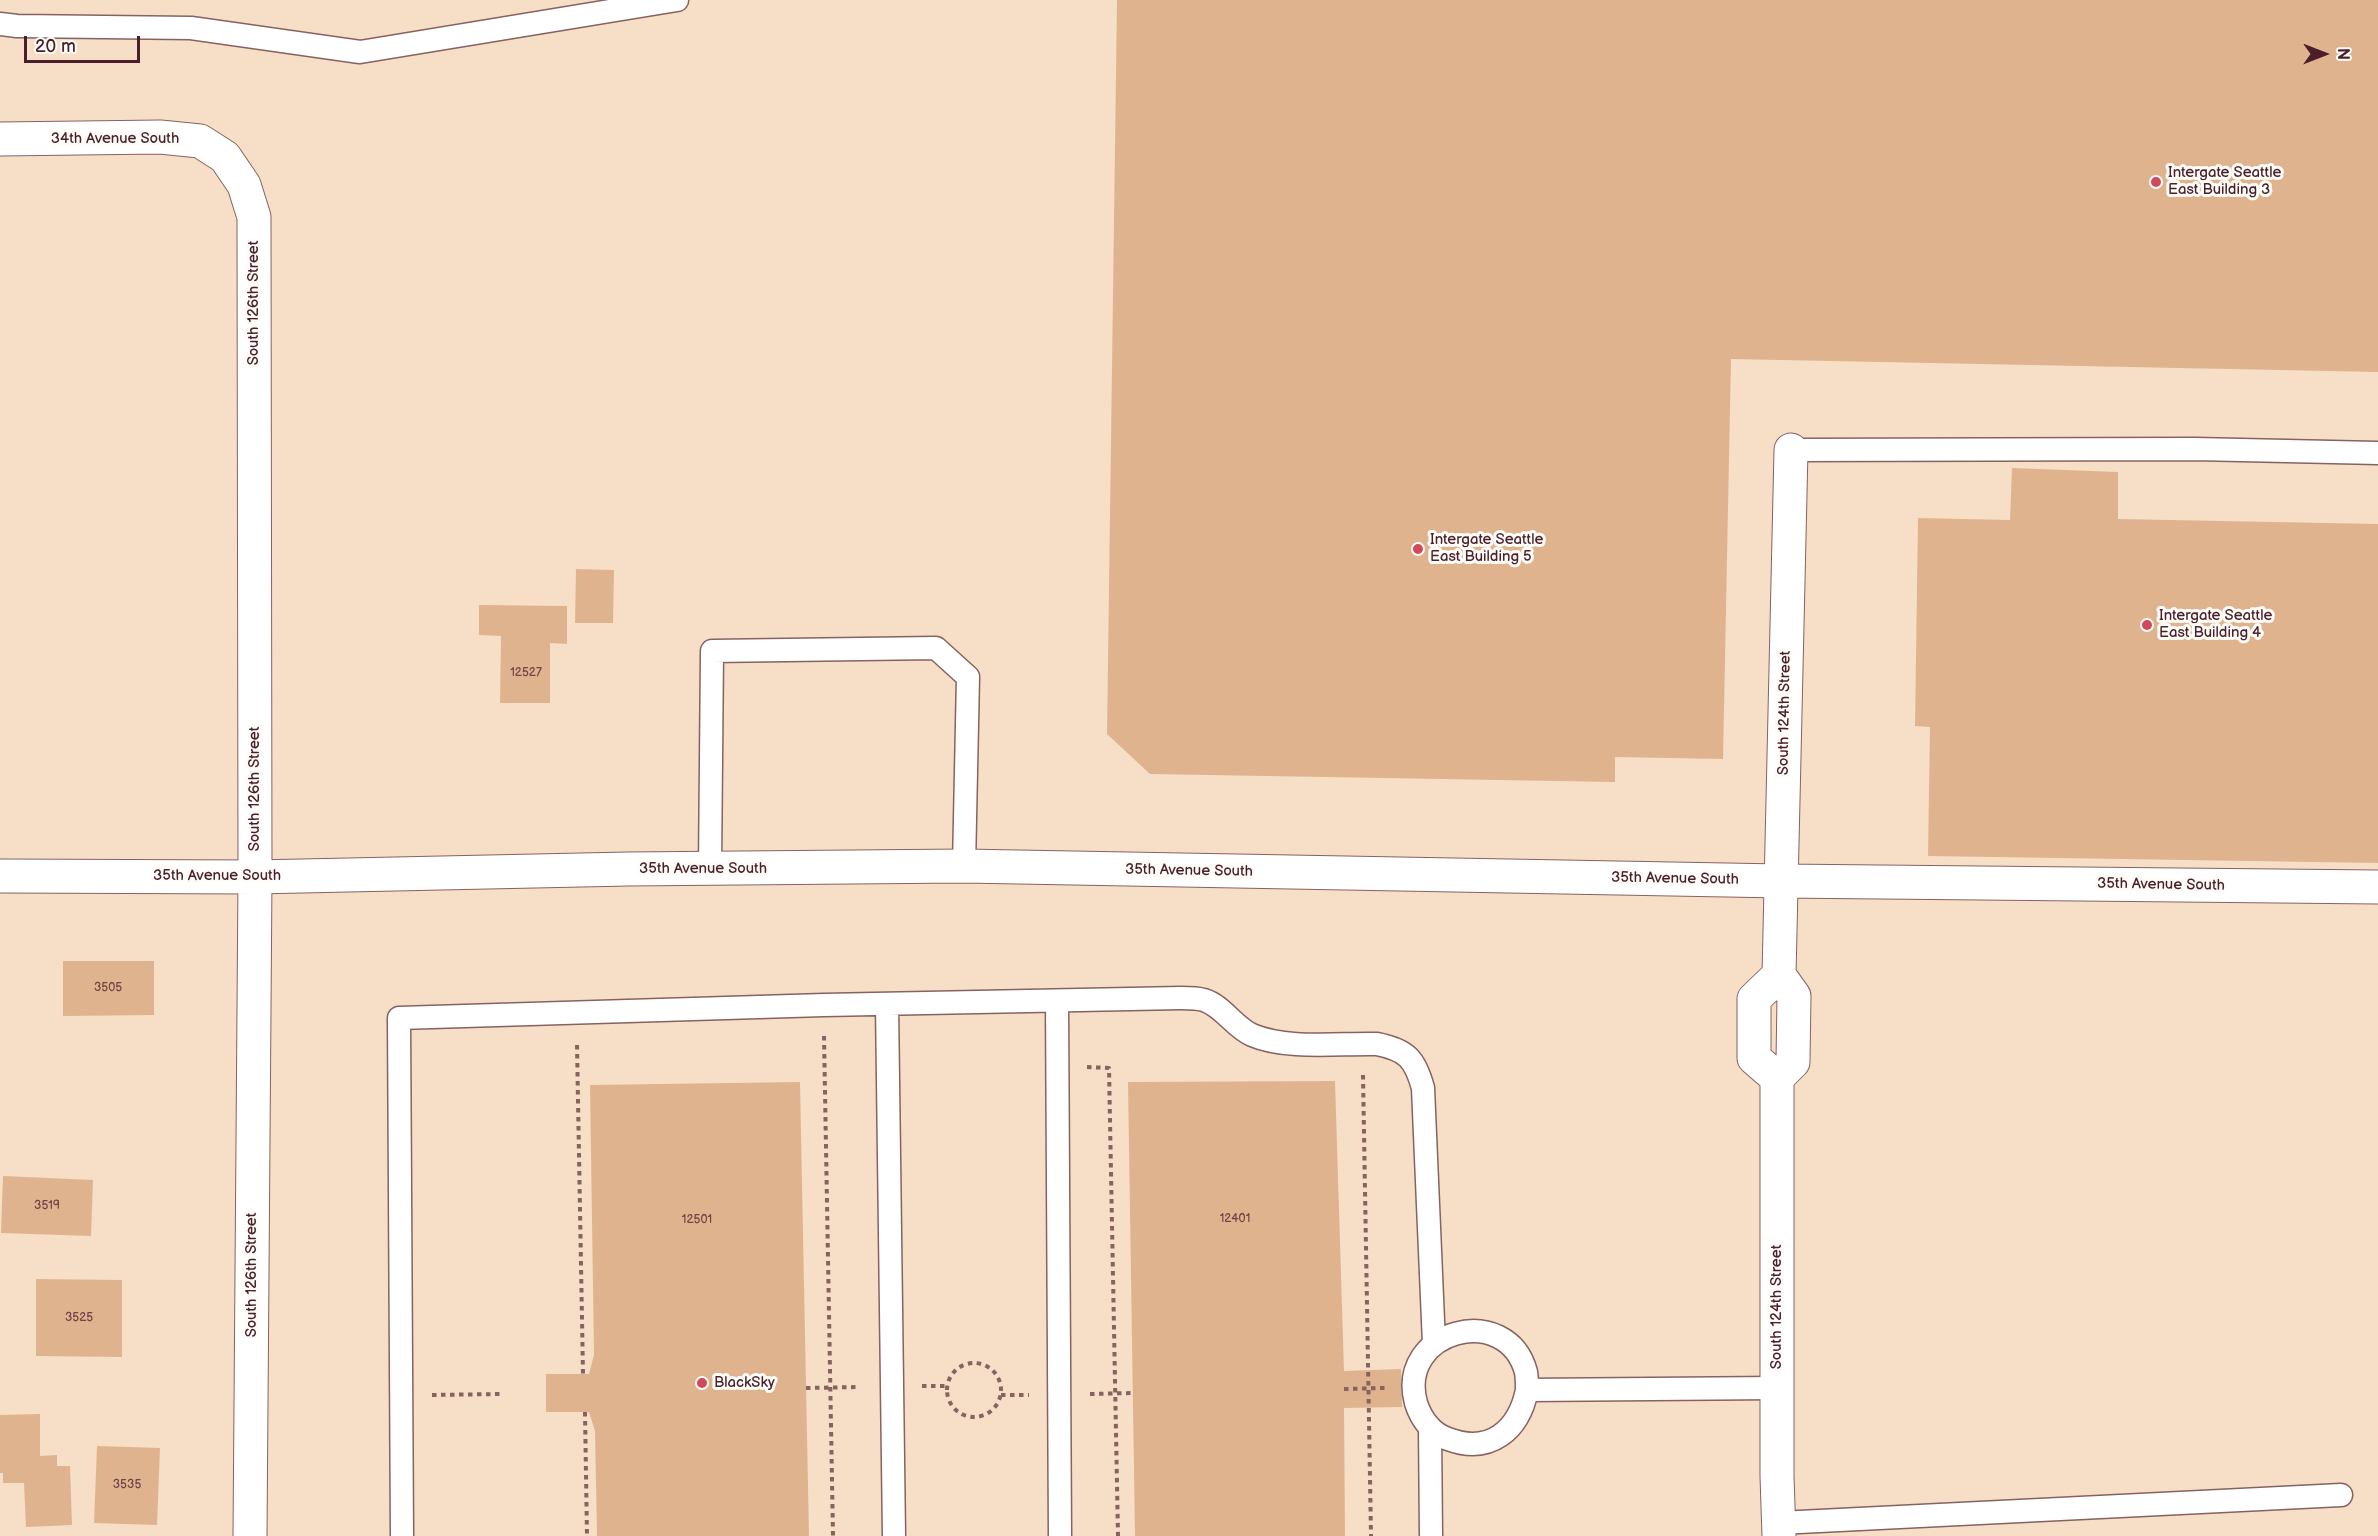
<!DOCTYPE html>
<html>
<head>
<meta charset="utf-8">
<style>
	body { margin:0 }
	#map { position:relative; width:2378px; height:1536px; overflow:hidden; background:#f6dfc6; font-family:"Balsamiq Sans",sans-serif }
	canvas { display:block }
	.north { position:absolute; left:2294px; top:24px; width:60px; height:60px; -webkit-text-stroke:4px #fdfcf7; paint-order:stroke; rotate:90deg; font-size:16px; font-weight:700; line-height:24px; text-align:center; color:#4a1f2b }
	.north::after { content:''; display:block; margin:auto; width:21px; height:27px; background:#4a1f2b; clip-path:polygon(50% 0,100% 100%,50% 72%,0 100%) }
	.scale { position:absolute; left:24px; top:36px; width:116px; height:27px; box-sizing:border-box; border:3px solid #4a1f2b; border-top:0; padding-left:8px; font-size:18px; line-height:21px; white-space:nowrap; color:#4a1f2b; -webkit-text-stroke:4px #fdfcf7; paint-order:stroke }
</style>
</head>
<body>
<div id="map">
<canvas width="2378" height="1536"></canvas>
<div class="north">N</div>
<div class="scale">20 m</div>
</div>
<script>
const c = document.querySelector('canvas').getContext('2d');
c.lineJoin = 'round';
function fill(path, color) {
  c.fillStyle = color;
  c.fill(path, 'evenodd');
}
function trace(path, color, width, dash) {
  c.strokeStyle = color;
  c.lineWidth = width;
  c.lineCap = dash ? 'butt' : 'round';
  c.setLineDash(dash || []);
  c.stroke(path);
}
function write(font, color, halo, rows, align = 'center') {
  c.font = font + ' "Balsamiq Sans",sans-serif';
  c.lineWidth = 6;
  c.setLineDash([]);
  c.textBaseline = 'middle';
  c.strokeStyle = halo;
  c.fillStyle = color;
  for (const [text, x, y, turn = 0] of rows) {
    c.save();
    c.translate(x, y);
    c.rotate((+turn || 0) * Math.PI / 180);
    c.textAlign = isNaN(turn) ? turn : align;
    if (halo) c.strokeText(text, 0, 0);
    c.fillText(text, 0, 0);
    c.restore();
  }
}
const building = new Path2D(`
	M1117,0h1261v372l-647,-13 -8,400 -108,-2v25l-465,-8 -43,-40z
	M2012,468l106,4v47l260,5v339l-450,-7 2,-129 -15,-1 3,-208 92,2z
	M576,569l38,1 -1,53h-38z
	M479,605l88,1v38l-17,-1v60h-50l1,-67 -22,-1z
	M63,961h91v54l-91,1z
	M1335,1081l9,290 57,-2 1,38 -58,1 1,128h-210l-7,-454z
	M800,1082l9,454h-212l-2,-105 -6,-19h-43v-38h43l5,-19 -4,-270z
	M3,1176l90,4 -2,56 -90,-3z
	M36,1279l86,1v77l-86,-1z
	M40,1414v42l17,-1v11h13l2,59 -46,2 -2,-44h-21v-10h-3v-58z
	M97,1446l63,2 -3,77 -63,-2z`);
const path = new Path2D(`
	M824,1036l9,500
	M577,1045l6,329
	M1087,1067l22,1 9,468
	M1363,1075l8,461
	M947 1390a27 27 0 1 1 54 0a27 27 0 1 1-54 0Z
	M922,1386h25
	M806,1388l54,-1
	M1344,1389l41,-1
	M1090,1394l43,-1
	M432,1395l70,-1
	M1001,1395h28
	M585,1412l2,124`);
const service = new Path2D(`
	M0,24l17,2 174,2 169,24 317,-52
	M1791,450l404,-1 183,4
	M710,869l2,-218 224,-3 32,29 -4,189
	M1057,1001l3,535
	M887,1004l7,532
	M1527,1390c0,-6 0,-13 -1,-18 -19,-71 -130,-42 -110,31 5,16 16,31 32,36 42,16 71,-9 79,-49l250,-2
	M1430,1428l1,108
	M1779,1523l562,-28
	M402,1536l-3,-518 425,-13 357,-7c7,0 16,0 23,2 19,6 30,27 48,35 35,15 87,8 125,9 30,6 38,15 46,44l11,256`);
const minor = new Path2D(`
	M0,139l160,-2 40,4 25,16 19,28 10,32 1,660 -5,659
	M0,876l255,1 373,-8 336,-3 817,15 597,6
	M1777,1078l-23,-20v-59l25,-24
	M1779,1536l-2,-60v-398l16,-16 1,-66 -15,-21 12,-525`);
const markers = [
	[2156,182,6,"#d1495b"],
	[1418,549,6,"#d1495b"],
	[2147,625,6,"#d1495b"],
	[702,1383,6,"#d1495b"]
];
const numberNames = [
	["12527",526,673],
	["3505",108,988],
	["3519",47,1206],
	["12401",1235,1219],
	["12501",697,1220],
	["3525",79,1318],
	["3535",127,1485]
];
const streetNames = [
	["34th Avenue South",115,139],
	["South 126th Street",254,303,-90],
	["South 124th Street",1785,713,-89],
	["South 126th Street",255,789,-90],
	["35th Avenue South",703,869],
	["35th Avenue South",1189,871,1],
	["35th Avenue South",217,876],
	["35th Avenue South",1675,879,1],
	["35th Avenue South",2161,885,1],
	["South 126th Street",252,1275,-90],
	["South 124th Street",1777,1307,-90]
];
const poiNames = [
	["Intergate Seattle",2168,173],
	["East Building 3",2168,190],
	["Intergate Seattle",1430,540],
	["East Building 5",1430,557],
	["Intergate Seattle",2159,616],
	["East Building 4",2159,633],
	["BlackSky",714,1383]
];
fill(building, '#e0b38f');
trace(service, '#866261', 25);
trace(minor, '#866261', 35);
trace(path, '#866261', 4, [4.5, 4.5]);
trace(service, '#fff', 22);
trace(minor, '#fff', 33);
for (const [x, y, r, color] of markers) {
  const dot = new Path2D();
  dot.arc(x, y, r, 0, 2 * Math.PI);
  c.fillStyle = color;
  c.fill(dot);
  trace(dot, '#fdfcf7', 2);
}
write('12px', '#704444', null, numberNames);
write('15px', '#4a1f2b', '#fdfcf7', streetNames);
write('15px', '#4a1f2b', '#fdfcf7', poiNames, 'left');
</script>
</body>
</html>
